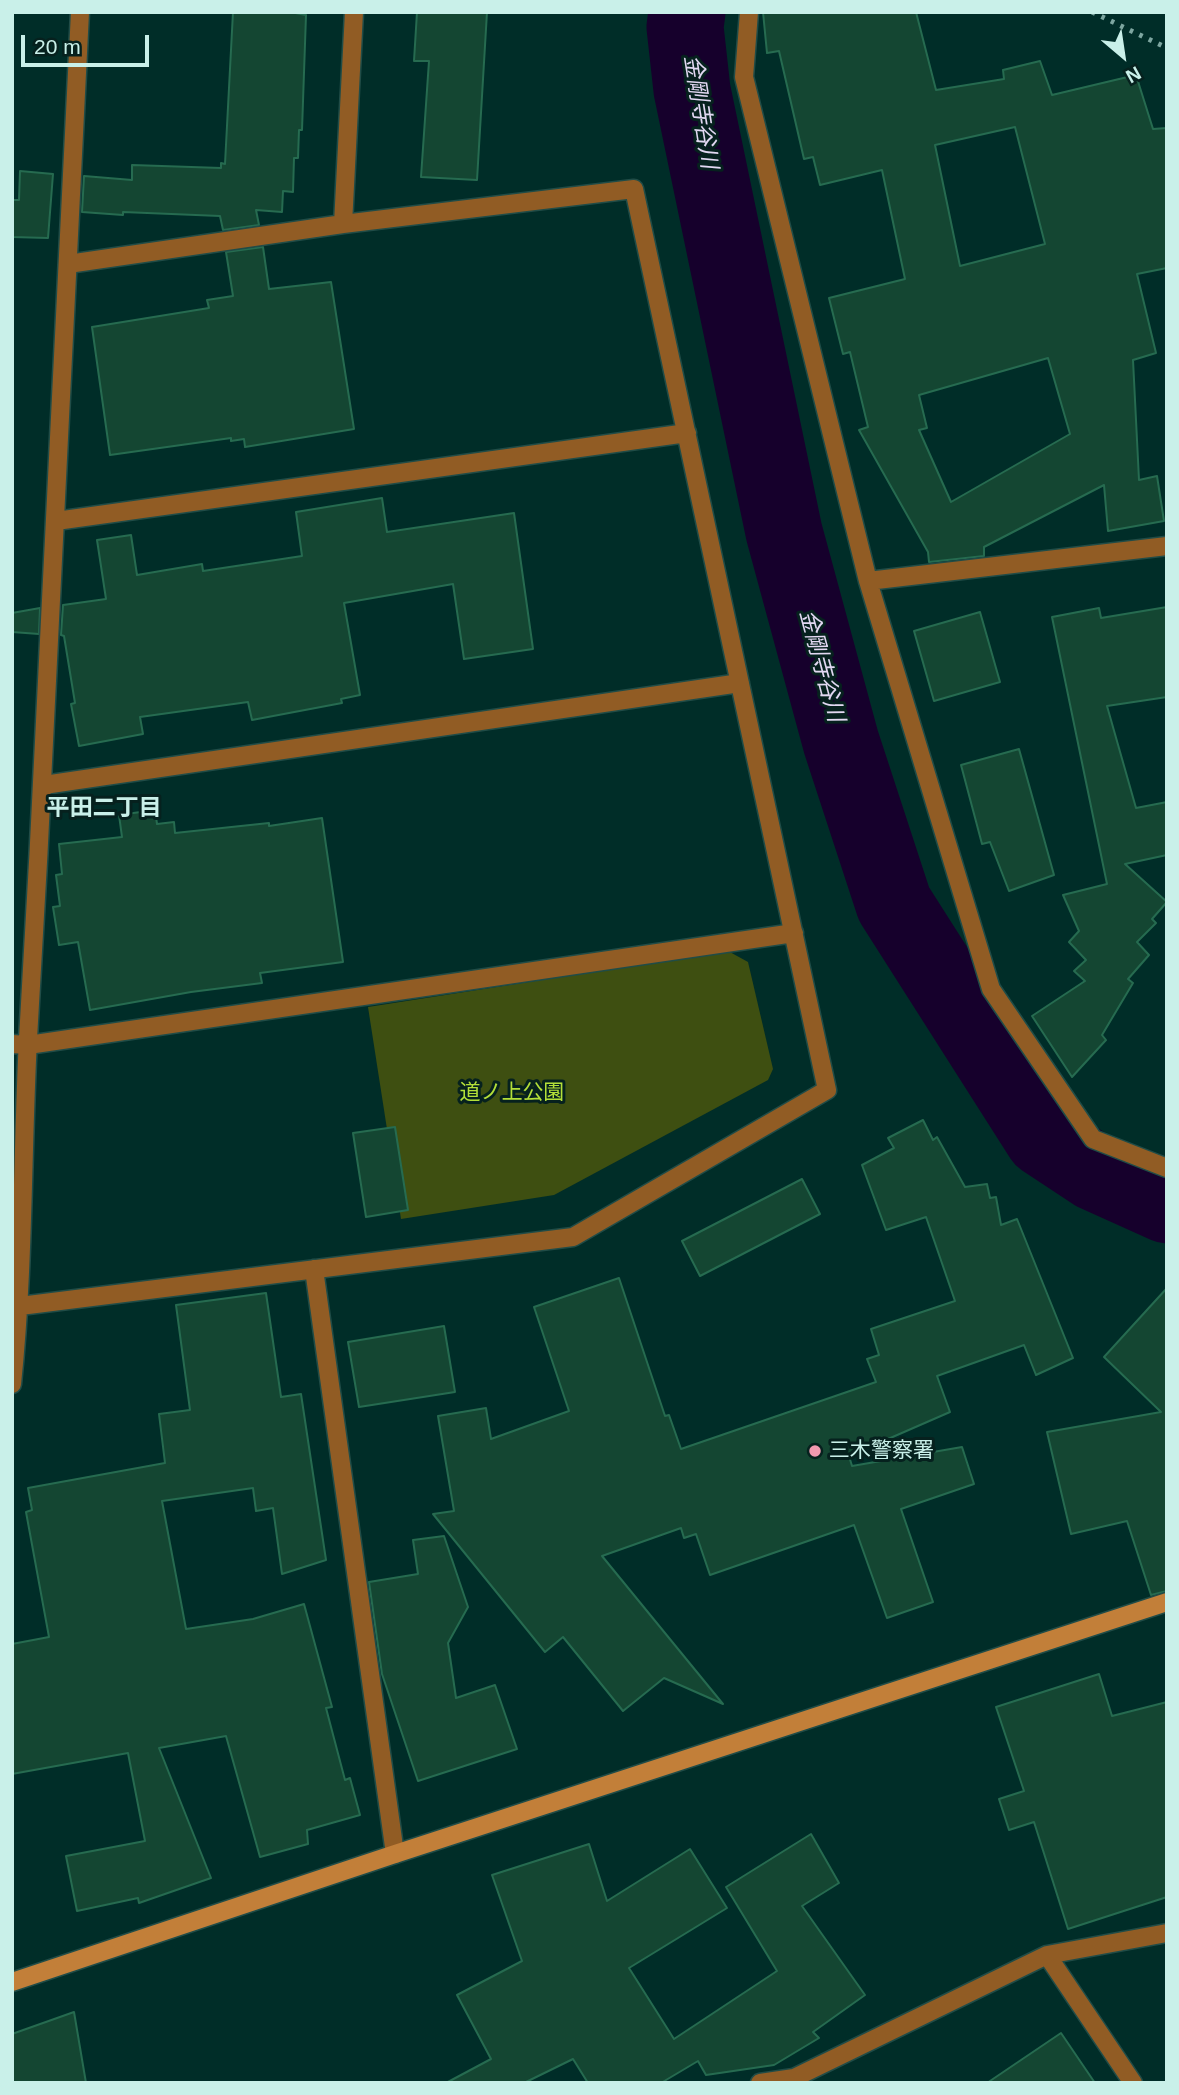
<!DOCTYPE html>
<html>
<head>
<meta charset="utf-8">
<style>
	body { margin:0 }
	#map { position:relative; width:1179px; height:2095px; overflow:hidden; background:#002d28; font-family:Arial,sans-serif }
	canvas { display:block }
	.frame { position:absolute; inset:0; border:14px solid #c9f0e9; pointer-events:none }
	.north { position:absolute; left:1088px; top:21px; width:70px; height:70px; -webkit-text-stroke:5px #06211e; paint-order:stroke; rotate:151deg; font-size:19px; font-weight:700; line-height:28px; text-align:center; color:#c9f0e9 }
	.north::after { content:''; display:block; margin:auto; width:24px; height:32px; background:#c9f0e9; clip-path:polygon(50% 0,100% 100%,50% 72%,0 100%) }
	.scale { position:absolute; left:21px; top:35px; width:128px; height:32px; box-sizing:border-box; border:4px solid #c9f0e9; border-top:0; padding-left:9px; font-size:21px; line-height:24px; white-space:nowrap; color:#c9f0e9; -webkit-text-stroke:5px #06211e; paint-order:stroke }
</style>
</head>
<body>
<div id="map">
<canvas width="1179" height="2095"></canvas>
<div class="frame"></div>
<div class="north">N</div>
<div class="scale">20 m</div>
</div>
<script>
const c = document.querySelector('canvas').getContext('2d');
c.lineJoin = 'round';
function fill(path, color) {
  c.fillStyle = color;
  c.fill(path, 'evenodd');
}
function trace(path, color, width, dash) {
  c.strokeStyle = color;
  c.lineWidth = width;
  c.lineCap = dash ? 'butt' : 'round';
  c.setLineDash(dash || []);
  c.stroke(path);
}
function write(font, color, halo, rows, align = 'center') {
  c.font = font + ' Arial,"Noto Sans JP",sans-serif';
  c.lineWidth = 6;
  c.setLineDash([]);
  c.textBaseline = 'middle';
  c.strokeStyle = halo;
  c.fillStyle = color;
  for (const [text, x, y, turn = 0] of rows) {
    c.save();
    c.translate(x, y);
    c.rotate((+turn || 0) * Math.PI / 180);
    c.textAlign = isNaN(turn) ? turn : align;
    if (halo) c.strokeText(text, 0, 0);
    c.fillText(text, 0, 0);
    c.restore();
  }
}
const green = new Path2D(`
	M728,951l20,11 25,107 -5,11 -214,115 -153,24 -33,-212z`);
const river = new Path2D(`
	M687,12l-2,15 7,63 92,442 57,210 53,162 149,234 53,35 71,32`);
const building = new Path2D(`
	M233,12h57l16,3 -4,115h-3l-1,28h-4l-1,34 -10,-1 -1,21 -26,-2 3,15 -36,5 -3,-14 -97,-4v3l-41,-3 2,-36 48,4v-15l89,3v-5l4,1z
	M417,12h70l-10,168 -56,-3 8,-116h-15z
	M763,12h153l20,78 68,-11 -1,-9 37,-9 12,34 84,-20 17,54 14,-1v140l-30,6 19,79 -23,7 6,120 18,-4 7,45 -56,10 -4,-46 -120,62v9l-55,6 -1,-10 -69,-122 9,-3 -18,-75 -7,2 -14,-56 76,-19 -23,-109 -62,15 -7,-28 -9,2 -25,-108 -12,2zM1015,127l30,117 -85,22 -25,-121zM1048,358l22,76 -119,68 -32,-72 8,-2 -8,-33z
	M20,171l33,3 -5,64 -36,-1v-37h7z
	M263,247l6,42 62,-7 23,147 -109,18 -1,-8 -13,2v-3l-121,17 -18,-128 117,-19 -2,-8 26,-4 -7,-44z
	M382,498l5,34 127,-19 19,136 -69,10 -11,-75 -109,19 16,92 -19,4 1,4 -90,17 -4,-18 -108,15 3,17 -64,12 -8,-42 4,-1 -11,-67 -3,-1 2,-30 43,-6 -9,-59 34,-5 6,40 65,-11 1,7 99,-15 -6,-44z
	M1167,607v90l-60,9 29,102 31,-6v53l-42,9 42,38 -15,17 4,4 -19,19 12,13 -21,24 5,4 -31,52 4,5 -34,37 -40,-61 53,-35 -11,-10 12,-11 -17,-18 10,-11 -16,-36 44,-11 -55,-267 47,-9 2,10z
	M40,608l-1,26 -27,-2v-19z
	M980,612l20,70 -66,19 -20,-70z
	M1019,749l35,126 -45,16 -19,-49 -8,2 -21,-79z
	M155,810l2,14 17,-2 1,11 94,-10v3l53,-8 21,144 -83,11 2,10 -71,9 -101,18 -12,-68 -19,3 -6,-38 7,-1 -4,-31 6,-1 -3,-30 63,-7 -3,-22z
	M923,1120l10,20 4,-3 28,50 22,-3 3,14 6,-1 5,28 16,-6 56,139 -37,17 -12,-30 -87,31 13,36 -101,44 3,10 110,-19 12,37 -73,25 32,93 -46,16 -33,-93 -144,50 -14,-41 -12,4 -3,-10 -79,28 121,148 -59,-26 -41,33 -60,-74 -18,15 -112,-138 21,-3 -16,-95 48,-8 5,31 78,-28 -35,-104 85,-29 46,138 4,-1 12,34 195,-67 -9,-23 12,-4 -8,-26 84,-28 -29,-84 -40,13 -24,-65 32,-17 -6,-10z
	M395,1127l13,83 -42,7 -13,-84z
	M802,1179l18,35 -120,62 -18,-35z
	M1167,1288v303l-16,4 -24,-74 -56,13 -24,-102 114,-20 -57,-55z
	M266,1293l15,104 20,-3 25,166 -44,14 -9,-66 -17,3 -3,-23 -91,13 24,128 67,-10 51,-15 28,103 -6,1 19,72 5,-2 10,37 -53,15 1,14 -48,13 -34,-121 -67,12 52,130 -72,25 -1,-5 -61,13 -11,-55 79,-15 -17,-88 -116,21v-130l37,-7 -23,-125 6,-2 -4,-22 137,-25 -6,-49 31,-4 -14,-105z
	M444,1326l11,66 -96,15 -11,-65z
	M444,1536l24,71 -20,36 8,55 39,-13 22,64 -99,32 -36,-107 -13,-92 49,-8 -5,-34z
	M1099,1674l13,42 55,-14v195l-99,32 -34,-107 -25,8 -10,-31 25,-8 -28,-84z
	M811,1834l28,49 -37,23 63,89 -52,37 6,6 -45,27 -68,10 -8,-14 -37,22h-73l-15,-24 -49,24h-78l45,-24 -34,-64 65,-34 -30,-86 97,-31 18,57 83,-52 37,59 -98,60 45,71 103,-68 -51,-84z
	M74,2012l12,71h-74v-49z
	M1061,2033l34,50h-108z`);
const street = new Path2D(`
	M749,12l-5,65 124,504 123,408 102,150 74,29
	M343,224l11,-212
	M56,521l631,-88
	M868,581l299,-35
	M44,785l696,-102
	M12,1044l16,1 766,-112
	M314,1269l81,585
	M20,1306l553,-69 254,-147 -193,-901 -291,35 -275,40
	M12,1384c12,-115 10,-230 16,-345 20,-342 36,-684 52,-1027
	M1047,1955l86,128
	M760,2083l34,-5 253,-123 120,-22`);
const secondary = new Path2D(`
	M12,1982l383,-128 772,-252`);
const rail = new Path2D(`
	M1092,12l75,36`);
const markers = [
	[815,1451,7,"#f29ab0"]
];
const parkNames = [
	["道ノ上公園",512,1093]
];
const poiNames = [
	["三木警察署",829,1451]
];
const waterNames = [
	["金剛寺谷川",700,112,81],
	["金剛寺谷川",821,666,75]
];
const neighbourhoodNames = [
	["平田二丁目",104,809]
];
fill(green, '#3e4f11');
trace(river, '#16002c', 77);
fill(building, '#144632');
trace(building, '#266b50', 2);
trace(street, '#204c47', 21);
trace(secondary, '#204c47', 21);
trace(street, '#915c24', 18);
trace(secondary, '#c27f39', 18);
trace(rail, '#7da6a0', 5, [3.5, 7]);
for (const [x, y, r, color] of markers) {
  const dot = new Path2D();
  dot.arc(x, y, r, 0, 2 * Math.PI);
  c.fillStyle = color;
  c.fill(dot);
  trace(dot, '#06211e', 2.5);
}
write('21px', '#b3df39', '#06211e', parkNames);
write('21px', '#c9f0e9', '#06211e', poiNames, 'left');
write('italic 23px', '#e2d8f2', '#06211e', waterNames);
write('bold 23px', '#c9f0e9', '#06211e', neighbourhoodNames);
</script>
</body>
</html>
